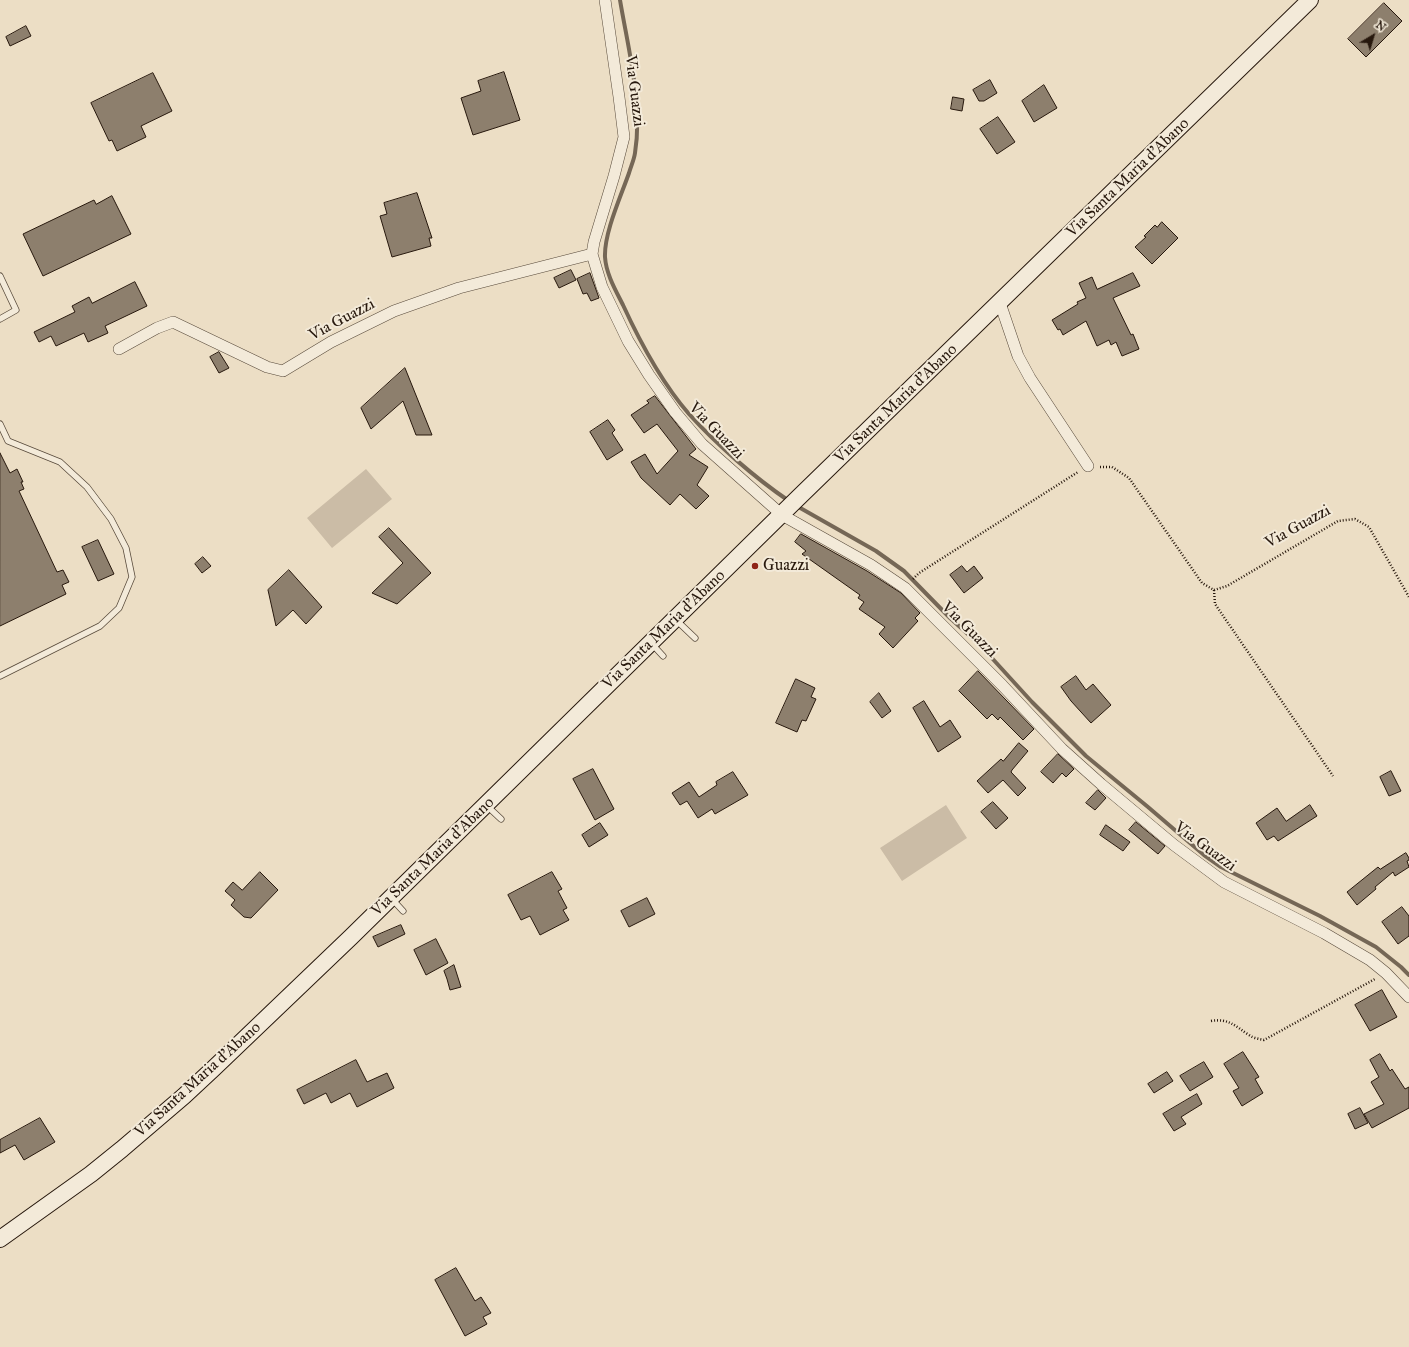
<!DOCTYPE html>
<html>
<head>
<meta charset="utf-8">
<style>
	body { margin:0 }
	#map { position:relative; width:1409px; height:1347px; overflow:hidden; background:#ecdec5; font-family:"IM FELL Great Primer",serif }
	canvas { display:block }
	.north { position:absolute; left:1353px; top:16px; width:40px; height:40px; -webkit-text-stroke:3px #f3ead9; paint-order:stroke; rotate:38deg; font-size:11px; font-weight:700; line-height:16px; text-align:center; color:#27180d }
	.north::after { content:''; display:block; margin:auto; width:14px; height:18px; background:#27180d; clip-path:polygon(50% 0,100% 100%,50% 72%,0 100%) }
</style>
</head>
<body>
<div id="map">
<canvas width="1409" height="1347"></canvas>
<div class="north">N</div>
</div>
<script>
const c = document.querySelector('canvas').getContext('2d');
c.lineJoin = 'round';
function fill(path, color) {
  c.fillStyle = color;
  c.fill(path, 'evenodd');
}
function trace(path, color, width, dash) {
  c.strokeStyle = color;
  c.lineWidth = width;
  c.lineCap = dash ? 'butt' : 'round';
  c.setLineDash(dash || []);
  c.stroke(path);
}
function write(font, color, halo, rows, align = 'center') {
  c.font = font + ' "IM FELL Great Primer",serif';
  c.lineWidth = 4;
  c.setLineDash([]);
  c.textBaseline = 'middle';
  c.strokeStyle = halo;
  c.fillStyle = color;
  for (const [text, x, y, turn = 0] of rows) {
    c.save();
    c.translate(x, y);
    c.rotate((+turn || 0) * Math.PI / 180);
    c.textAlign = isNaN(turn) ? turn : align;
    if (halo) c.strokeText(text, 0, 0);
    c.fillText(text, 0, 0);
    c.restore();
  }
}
const green = new Path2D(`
	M366,469l26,30 -60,49 -25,-30z
	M946,805l21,33 -65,43 -22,-33z`);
const stream = new Path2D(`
	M620,0c8,48 23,104 15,153 -1,7 -4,13 -6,20 -8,23 -25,60 -24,84 1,17 11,34 18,48 17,37 39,78 66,109 27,30 66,64 100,87
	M795,505l81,46 28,20 46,47 30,27 52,57 54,54 62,51 56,48 17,12 99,49 56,31 25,20 8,8`);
const building = new Path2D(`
	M1384,3l18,18 -36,36 -18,-18z
	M26,26l5,10 -21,10 -4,-9z
	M504,72l16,48 -47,15 -12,-37 20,-7 -3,-10z
	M153,73l19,38 -31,15 5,11 -29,14 -5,-11 -3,1 -18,-38z
	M990,80l7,13 -13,8h-5l-6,-11z
	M1044,85l13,23 -23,14 -12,-21z
	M953,97l11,2 -2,12 -11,-2z
	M998,117l17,25 -18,12 -17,-25z
	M417,193l15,45h-3l2,8 -39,11 -12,-41 7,-2 -3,-11z
	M112,196l19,38 -88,42 -20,-42 71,-34 2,4z
	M1162,222l16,16 -26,26 -17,-17 11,-10 -2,-1 11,-11 2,2z
	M571,270l5,10 -17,8 -5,-10z
	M590,273l9,25 -8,3 -4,-8 -4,1 -6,-15z
	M1133,273l7,13 -27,12 18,37 2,-1 6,15 -17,7 -6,-14 -5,3 -2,-5 -12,6 -11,-25 -23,14 -3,-6 -2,1 -6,-10 26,-16 -1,-2 9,-4 -7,-15 13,-6 5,12z
	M135,282l12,24 -42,20 3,7 -20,9 -4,-9 -28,13 -5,-10 -12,6 -5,-10 41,-20 -3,-6 17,-9 3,6z
	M219,352l10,16 -10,5 -9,-16z
	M405,368l27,67h-16l-13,-34 -32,28 -10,-21z
	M655,396l41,53 -7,6 19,12 -11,18 12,11 -13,13 -16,-15 -10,11 -29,-27 -10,-16 14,-8 12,20 21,-23 -21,-27 -13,9 -13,-18 18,-12 -2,-2z
	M608,420l7,10 -3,3 11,17 -16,10 -17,-28z
	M0,453l10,20 7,-4 6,13h-2l3,7 -5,2 38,81 6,-2 6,12 -7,3 4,9 -66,32z
	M389,528l42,45 -34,31 -25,-11 31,-30 -24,-26z
	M801,534l66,37 34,22 19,20 -5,5 3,3 -25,27 -14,-14 6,-7 -26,-18 5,-7 -6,-4 2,-3 -58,-41 4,-3 -11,-9z
	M98,540l16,34 -16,7 -16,-34z
	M203,557l8,9 -9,7 -7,-9z
	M962,566l5,6 7,-6 9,12 -19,15 -14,-18z
	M289,570l33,37 -16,17 -13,-14 -17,16 -8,-36z
	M978,671l56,58 -11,11 -23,-23 -2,3 -6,-6 -5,5 -28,-28z
	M1076,676l10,14 7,-6 18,21 -20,18 -20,-22 -10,-14z
	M796,679l19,9 -4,9 5,2 -10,22 -4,-1 -5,12 -21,-9z
	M879,693l12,18 -9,7 -12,-16z
	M924,701l16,26 10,-7 11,17 -23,15 -25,-44z
	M1019,743l9,8 -16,19 -1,2 15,16 -8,8 -15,-16 -15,13 -11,-12 24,-22 2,2z
	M1058,754l16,15 -8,8 -4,-4 -9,10 -12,-11z
	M593,769l21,40 -19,11 -22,-41z
	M1391,771l10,20 -12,5 -9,-19z
	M733,772l15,23 -33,19 -3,-5 -14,9 -11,-17 -7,4 -8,-12 17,-11 10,15 18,-12 -1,-3z
	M1098,790l8,8 -11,12 -9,-7z
	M993,802l15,16 -12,11 -15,-17z
	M1310,805l7,11 -39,25 -4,-5 -7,4 -11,-17 21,-15 9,13z
	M1136,822l29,24 -7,8 -29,-24z
	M600,823l8,12 -19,12 -7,-12z
	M1106,825l24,17 -7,9 -23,-16z
	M1406,853l3,5v2l-2,1 2,6 -14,9 -2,-4 -18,15 1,2 -19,16 -10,-13 31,-25 2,2z
	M260,872l18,18 -27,28 -7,-1 -13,-12 4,-5 -10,-9 8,-9 9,8z
	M552,872l10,17 -4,2 9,17 -4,2 6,10 -29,15 -10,-19 -9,4 -13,-25z
	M647,898l8,16 -26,13 -8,-16z
	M1402,907l7,9v20l-11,8 -16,-22z
	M401,925l4,9 -27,13 -5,-10z
	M436,939l12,24 -22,12 -12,-25z
	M454,965l7,22 -11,3 -3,-11 -3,-8z
	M1382,990l15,27 -27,14 -15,-26z
	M1243,1052l16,25 -4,2 8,14 -21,13 -9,-15 6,-3 -15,-24z
	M1380,1054l10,17 2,-2 13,20 4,-2v21l-37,20 -8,-14 20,-10 -13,-22 8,-5 -9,-17z
	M356,1060l11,22 20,-9 7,15 -37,19 -7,-14 -19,10 -5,-10 -22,11 -7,-14z
	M1204,1062l9,15 -23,14 -10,-15z
	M1167,1072l6,9 -19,12 -6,-9z
	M1197,1094l5,10 -21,13 5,7 -12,7 -11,-17z
	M1360,1108l8,15 -13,6 -7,-15z
	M40,1118l15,24 -31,18 -9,-15 -15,8v-13z
	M456,1268l19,33 6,-4 10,16 -8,4 4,7 -22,12 -30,-56z`);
const path = new Path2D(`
	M1100,467h12l17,11 73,105 12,7 13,-4 111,-65 17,-2 14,8 40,70
	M913,579l6,-6 159,-101
	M1214,590l1,14 118,172
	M1211,1021c18,-3 24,5 38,14 4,3 10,4 15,5l111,-61`);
const lane = new Path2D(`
	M0,276l16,34 -16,9
	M0,424l8,17 52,21 27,25 24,32 15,29 6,29 -13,31 -19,18 -100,50
	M675,619l20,19
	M651,643l12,13
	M486,805l15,14
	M391,898l12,13`);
const street = new Path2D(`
	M605,0l14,97 5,40 -10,39 -20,66 -2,12 10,33 26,54 21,34 26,37 27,32 80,71 89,50 34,23 97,97 60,64 39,35 73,61 50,37 100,51 46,27 16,13 23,24
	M1000,303l18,53 12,22 58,88
	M119,349l38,-21 16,-6 94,45 16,4 48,-29 63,-31 65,-23 133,-34`);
const secondary = new Path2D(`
	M0,1239l91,-65 31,-25 62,-53 29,-27 138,-132 447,-439 512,-498`);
const markers = [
	[755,566,4,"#8f2418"]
];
const streetNames = [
	["Via Guazzi",634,91,83],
	["Via Santa Maria d'Abano",1128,178,-44],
	["Via Guazzi",342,320,-28],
	["Via Santa Maria d'Abano",896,404,-44],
	["Via Guazzi",716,431,46],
	["Via Guazzi",1298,527,-29],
	["Via Santa Maria d'Abano",664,630,-44],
	["Via Guazzi",969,630,45],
	["Via Guazzi",1205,847,36],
	["Via Santa Maria d'Abano",433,857,-44],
	["Via Santa Maria d'Abano",198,1080,-42]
];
const poiNames = [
	["Guazzi",763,566]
];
fill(green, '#cbbca6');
trace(stream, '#756756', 4);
fill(building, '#8d7f6d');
trace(building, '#27180d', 1);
trace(lane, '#584a3b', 7);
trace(street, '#584a3b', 12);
trace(secondary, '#27180d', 18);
trace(path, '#27180d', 2.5, [1, 2]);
trace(lane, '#f3ead9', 5.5);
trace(street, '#f3ead9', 11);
trace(secondary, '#f3ead9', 16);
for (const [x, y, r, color] of markers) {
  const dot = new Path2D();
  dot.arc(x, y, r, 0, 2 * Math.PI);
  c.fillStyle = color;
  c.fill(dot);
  trace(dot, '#f3ead9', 1.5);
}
write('16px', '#27180d', '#f3ead9', streetNames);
write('16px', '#27180d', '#f3ead9', poiNames, 'left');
</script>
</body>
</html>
